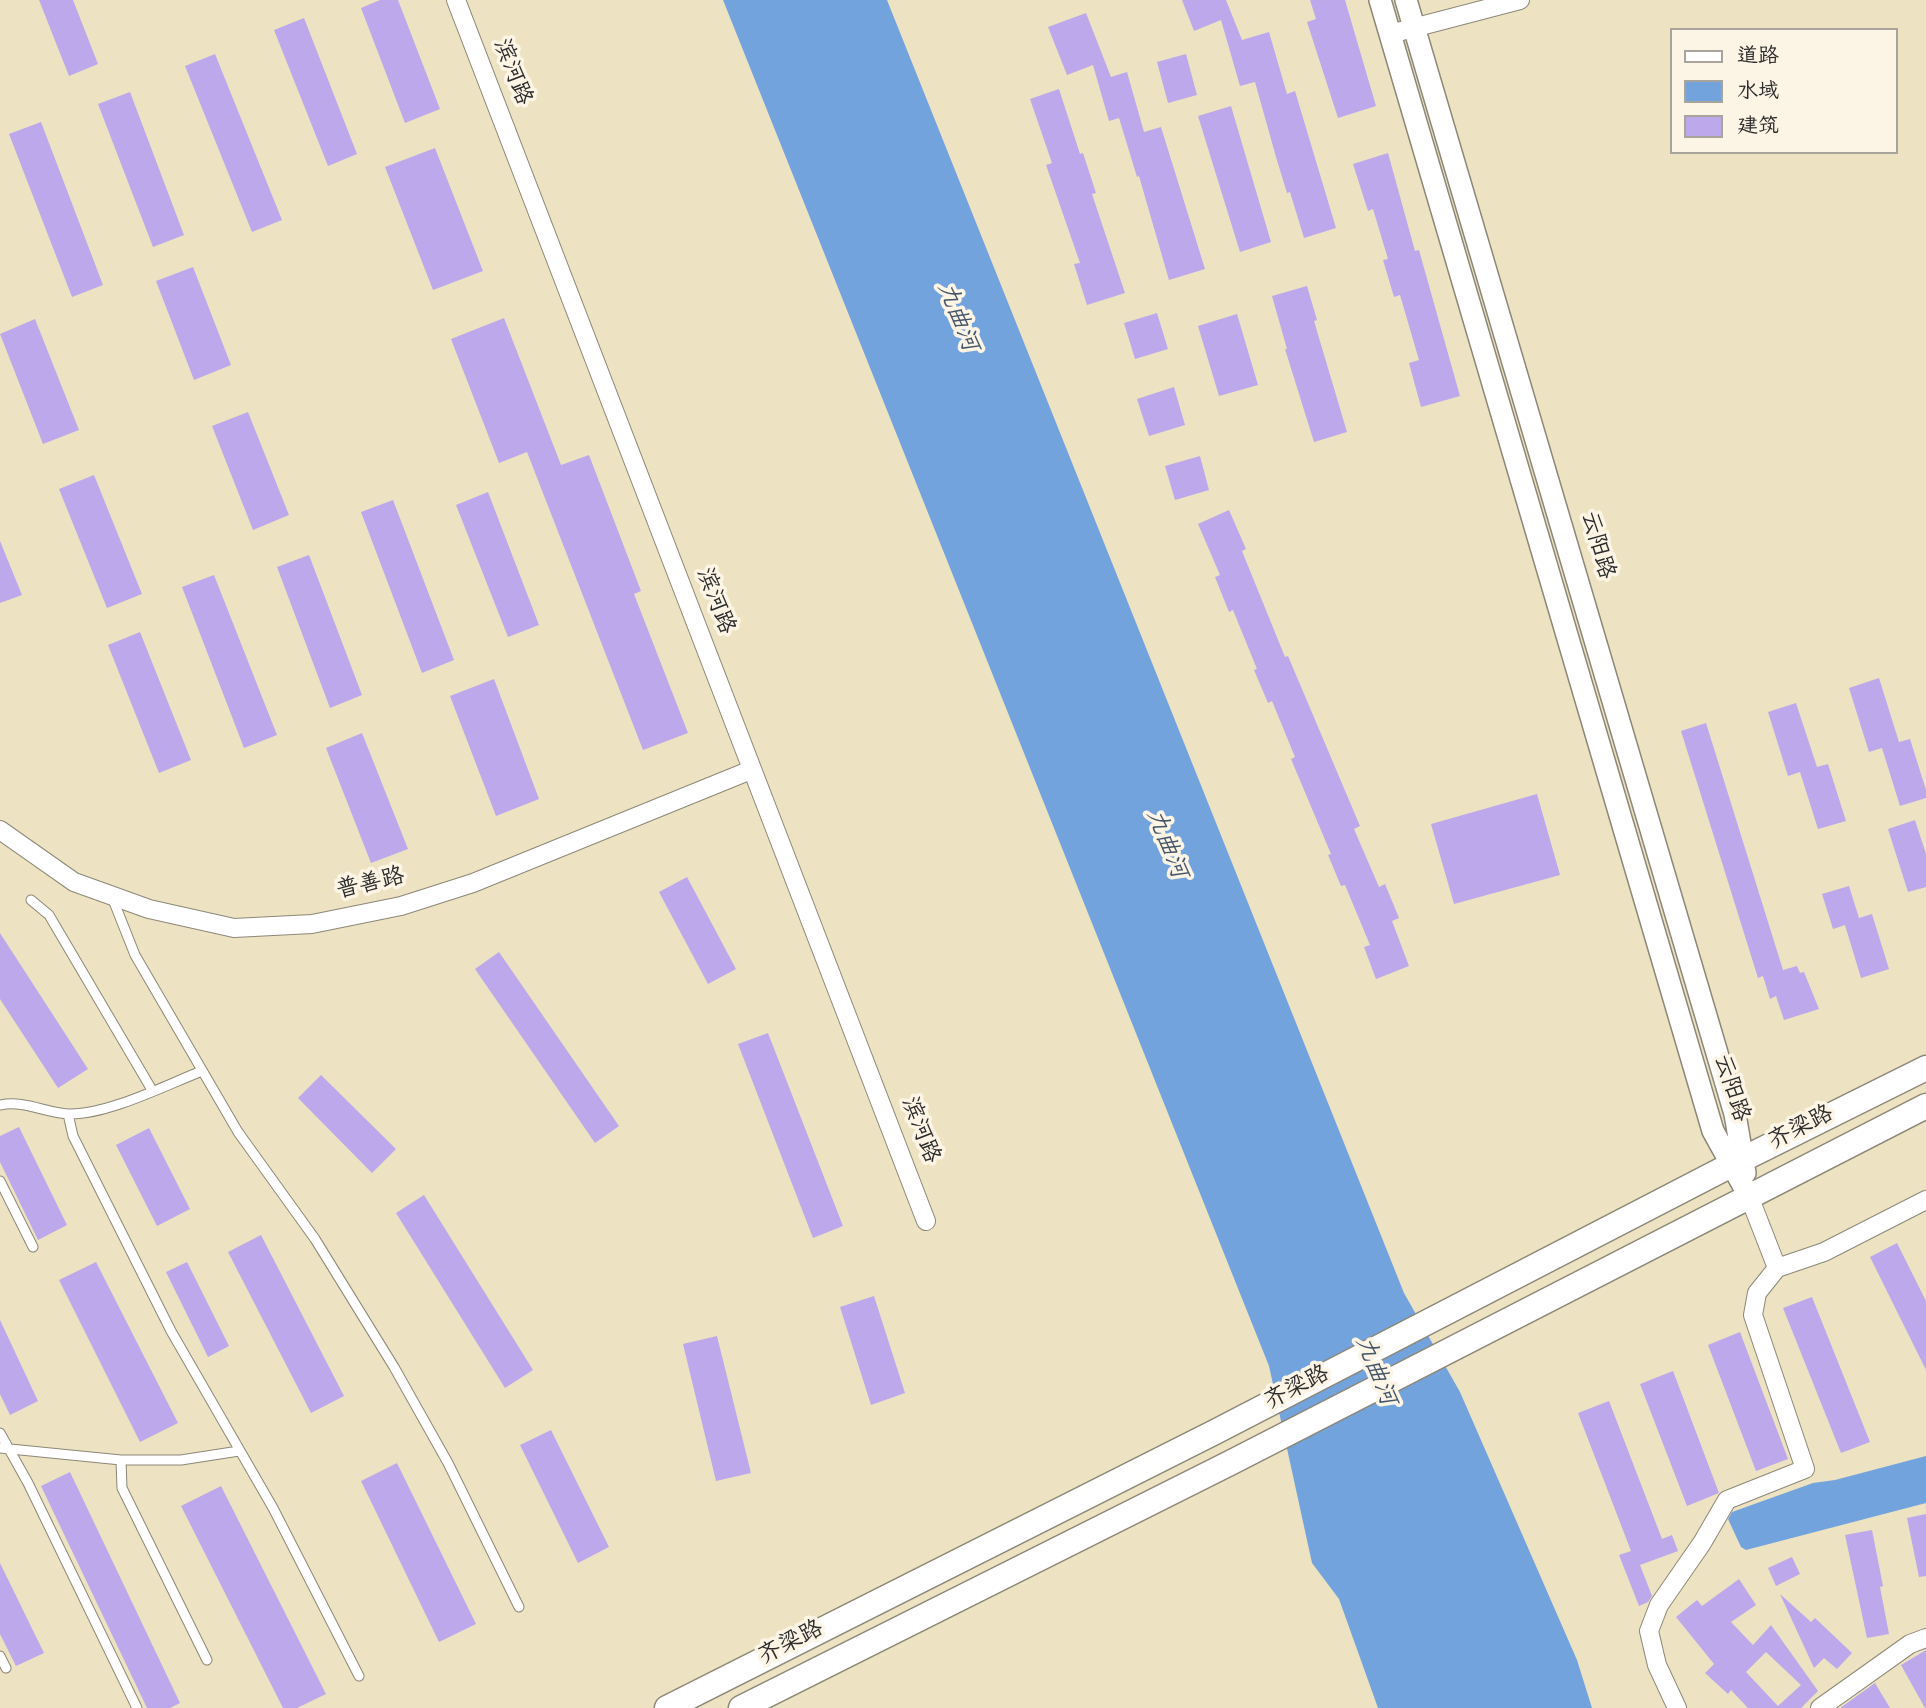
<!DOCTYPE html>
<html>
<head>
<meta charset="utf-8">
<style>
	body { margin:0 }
	#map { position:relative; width:1926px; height:1708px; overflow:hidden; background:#ede3c3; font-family:Dekko,"LXGW WenKai TC",sans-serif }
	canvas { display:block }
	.legend { position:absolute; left:1670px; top:28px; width:228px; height:126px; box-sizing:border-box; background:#fcf5e5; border:2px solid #a8a49b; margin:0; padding:9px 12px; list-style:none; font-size:21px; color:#2b2b2b }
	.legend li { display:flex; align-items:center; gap:14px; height:35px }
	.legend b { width:35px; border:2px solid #a8a49b }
</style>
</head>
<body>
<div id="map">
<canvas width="1926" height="1708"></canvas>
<ul class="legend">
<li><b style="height:9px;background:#fff"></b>道路</li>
<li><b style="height:19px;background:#73a3dd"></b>水域</li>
<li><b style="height:19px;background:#bca8ea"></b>建筑</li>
</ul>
</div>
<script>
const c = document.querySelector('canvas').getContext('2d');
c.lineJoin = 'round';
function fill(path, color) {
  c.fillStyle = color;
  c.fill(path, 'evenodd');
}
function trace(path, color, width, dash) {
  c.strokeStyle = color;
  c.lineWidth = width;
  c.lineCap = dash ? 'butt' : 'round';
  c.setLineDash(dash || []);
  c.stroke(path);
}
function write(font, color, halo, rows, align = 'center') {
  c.font = font + ' Dekko,"LXGW WenKai TC",sans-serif';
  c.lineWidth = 7;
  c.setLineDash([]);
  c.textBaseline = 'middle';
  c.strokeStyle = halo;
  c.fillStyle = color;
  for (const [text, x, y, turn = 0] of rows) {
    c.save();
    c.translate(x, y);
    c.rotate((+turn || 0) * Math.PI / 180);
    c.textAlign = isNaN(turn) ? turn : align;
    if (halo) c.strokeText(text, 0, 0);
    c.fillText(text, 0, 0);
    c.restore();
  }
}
const water = new Path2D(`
	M723,0h164l517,1293 56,99 117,268 15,48h-214l-39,-109 -27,-36 -43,-197z
	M1926,1456v47l-180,47 -5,-3 -13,-28 4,-7 81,-29 22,-3z`);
const building = new Path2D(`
	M39,0h34l25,64 -29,12z
	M380,0h18l42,109 -35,14 -44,-115z
	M1182,0h44l16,40 27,-8 18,62 8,-3 41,137 -32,10 -14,-46 -3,1 -11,-36 -21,-75 -15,4 -19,-66 -27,11z
	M1310,0h35l31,106 -38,12 -31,-96 9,-3z
	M1086,13l25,64 16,-5 17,60 17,-5 44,142 -36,11 -30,-104 -2,1 -18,-59 -10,3 -16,-56 -26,10 -19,-48z
	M304,18l53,136 -29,12 -54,-136z
	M215,54l67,166 -30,12 -67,-166z
	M1186,54l11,41 -29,8 -11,-41z
	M1059,89l21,65 3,-1 13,40 -4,1 33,99 -38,12 -13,-41 6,-1 -34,-98 6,-2 -22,-64z
	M130,92l54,143 -31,12 -55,-143z
	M1231,106l40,136 -31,10 -42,-136z
	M41,122l62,163 -31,12 -63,-163z
	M435,148l48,123 -50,19 -48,-123z
	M1388,153l27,98 4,-1 41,146 -39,11 -12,-44 10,-3 -19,-65 -6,2 -11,-37 5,-1 -15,-50 -5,2 -15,-47z
	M193,267l38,98 -37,15 -38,-99z
	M1307,286l10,34 -3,1 33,111 -33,10 -29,-93h2l-15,-53z
	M1157,313l11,36 -33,10 -11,-36z
	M1237,314l21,71 -39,11 -21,-70z
	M504,318l57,147 28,-10 52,136 -7,3 54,139 -45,17 -116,-298 -28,11 -48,-124z
	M35,319l44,111 -36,14 -43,-110z
	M1174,387l11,38 -36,11 -12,-37z
	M248,412l41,103 -36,15 -41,-104z
	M1200,456l9,34 -34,10 -10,-34z
	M94,475l48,119 -35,14 -48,-119z
	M488,492l51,133 -31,12 -52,-132z
	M393,500l61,160 -32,13 -61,-161z
	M1229,510l17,39 -4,2 43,106 3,-1 72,170 -6,3 25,58 6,-3 14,34 -7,3 17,45 -33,13 -12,-32 6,-2 -25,-60 -4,1 -13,-31 3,-1 -40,-95 4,-2 -23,-56 -4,2 -14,-33 3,-1 -24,-59 -4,2 -14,-35 5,-2 -22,-51z
	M0,541l22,54 -22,8z
	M309,555l53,140 -32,13 -53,-141z
	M214,575l63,160 -33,13 -62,-161z
	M140,632l51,128 -32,13 -51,-128z
	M1879,678l20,64 11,-3 16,51v8l-26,8 -18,-58 -13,4 -20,-64z
	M494,679l45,120 -43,17 -46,-120z
	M1796,703l21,64 11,-3 18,57 -28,8 -18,-57 -12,4 -20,-64z
	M1706,723l77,247 14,-4 3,7 4,-1 15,37 -35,11 -8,-24 -6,3 -7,-23 -5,2 -77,-247z
	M362,733l46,116 -37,14 -45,-115z
	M1537,794l23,81 -106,29 -23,-80z
	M1915,820l11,34v33l-18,5 -20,-63z
	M687,877l49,92 -28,15 -49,-92z
	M1849,886l10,32 13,-4 17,55 -28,9 -16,-53 -12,4 -11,-35z
	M0,933l88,136 -30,19 -58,-89z
	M499,952l120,174 -24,17 -120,-174z
	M768,1033l75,193 -30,12 -75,-194z
	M321,1075l75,74 -24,24 -74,-75z
	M19,1127l48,98 -29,15 -38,-78v-26z
	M149,1128l41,81 -33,17 -41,-81z
	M424,1195l109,175 -28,18 -109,-175z
	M261,1235l83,161 -33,17 -83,-161z
	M1897,1243l29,58v69l-56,-113z
	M96,1262l82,161 -38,19 -81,-162z
	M187,1262l42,84 -21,11 -42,-85z
	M874,1296l31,97 -34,12 -31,-98z
	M1812,1297l58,145 -29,11 -58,-145z
	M0,1320l38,81 -28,14 -10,-21z
	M1740,1332l48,127 -32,12 -48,-126z
	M717,1336l34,137 -35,8 -33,-137z
	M1673,1371l46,122 -32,13 -47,-122z
	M1609,1401l53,138 10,-4 6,16 -38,14 12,31 -4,6 -9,4 -20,-51 12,-4 -53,-138z
	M551,1430l58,117 -31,16 -58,-118z
	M397,1463l79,161 -37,18 -78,-161z
	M70,1472l110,231 -10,5h-23l-106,-222z
	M221,1486l105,208 -29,14h-14l-102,-202z
	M1926,1514v62l-7,1 -12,-59z
	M1872,1530l11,56 -3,1 9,47 -22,4 -22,-103z
	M1792,1557l8,17 -24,12 -8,-18z
	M0,1563l44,90 -28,13 -16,-32z
	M1739,1579l17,26 -25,17 22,23 18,-20 47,66 -17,17h-53l-17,-18 -3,4 -23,-21 9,-9 -38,-47 21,-17 5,6zM1766,1652l35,33 -23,21 -32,-34z
	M1780,1594l31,28 4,-4 37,35 -15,16 -13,-11 -10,10z
	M1926,1650v58h-1l-24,-43z
	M1875,1683l15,25h-50z`);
const service = new Path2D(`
	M112,897l23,58 103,177 77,107 79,128 54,96 71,144
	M31,900l18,15 103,175
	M0,1105c25,-5 45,8 69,9 38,1 97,-29 133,-43
	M68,1114l5,22 98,195 102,177 86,168
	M0,1181l33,66
	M0,1433l28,50 109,225
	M0,1448l121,12h60l58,-9
	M121,1460l1,28 85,172
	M0,1656l6,12`);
const minor = new Path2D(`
	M456,0l470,1221
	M1390,34l130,-34
	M0,830l74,52 75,27 85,19 78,-4 89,-18 72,-23 278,-113
	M1749,1196l28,72 47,-16 102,-52
	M1677,1708l-20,-43 -8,-34 10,-26 43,-62 25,-43 78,-31 -52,-154 4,-22 20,-25
	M1820,1708l90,-64 16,-6`);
const tertiary = new Path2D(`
	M1380,0l333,1131 36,65
	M1406,0l329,1114 10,59`);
const secondary = new Path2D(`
	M667,1708l548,-276 516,-267 195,-97
	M741,1708l489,-245 696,-357`);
const streetNames = [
	["滨河路",510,73,69],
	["云阳路",1595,546,74],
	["滨河路",713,602,69],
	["普善路",371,886,-13],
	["云阳路",1729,1089,72],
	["齐梁路",1802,1130,-27],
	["滨河路",918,1131,69],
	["齐梁路",1298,1390,-27],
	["齐梁路",792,1645,-27]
];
const waterNames = [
	["九曲河",955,318,68],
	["九曲河",1164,845,68],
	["九曲河",1373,1372,68]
];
fill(water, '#73a3dd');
fill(building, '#bca8ea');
trace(service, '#8c8777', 11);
trace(minor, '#8c8777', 20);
trace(tertiary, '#8c8777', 24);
trace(secondary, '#8c8777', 27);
trace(service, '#fff', 9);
trace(minor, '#fff', 18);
trace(tertiary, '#fff', 21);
trace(secondary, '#fff', 24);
write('23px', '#2b2b2b', '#fcf5e5', streetNames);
write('italic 24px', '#445569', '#fcf5e5', waterNames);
</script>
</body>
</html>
